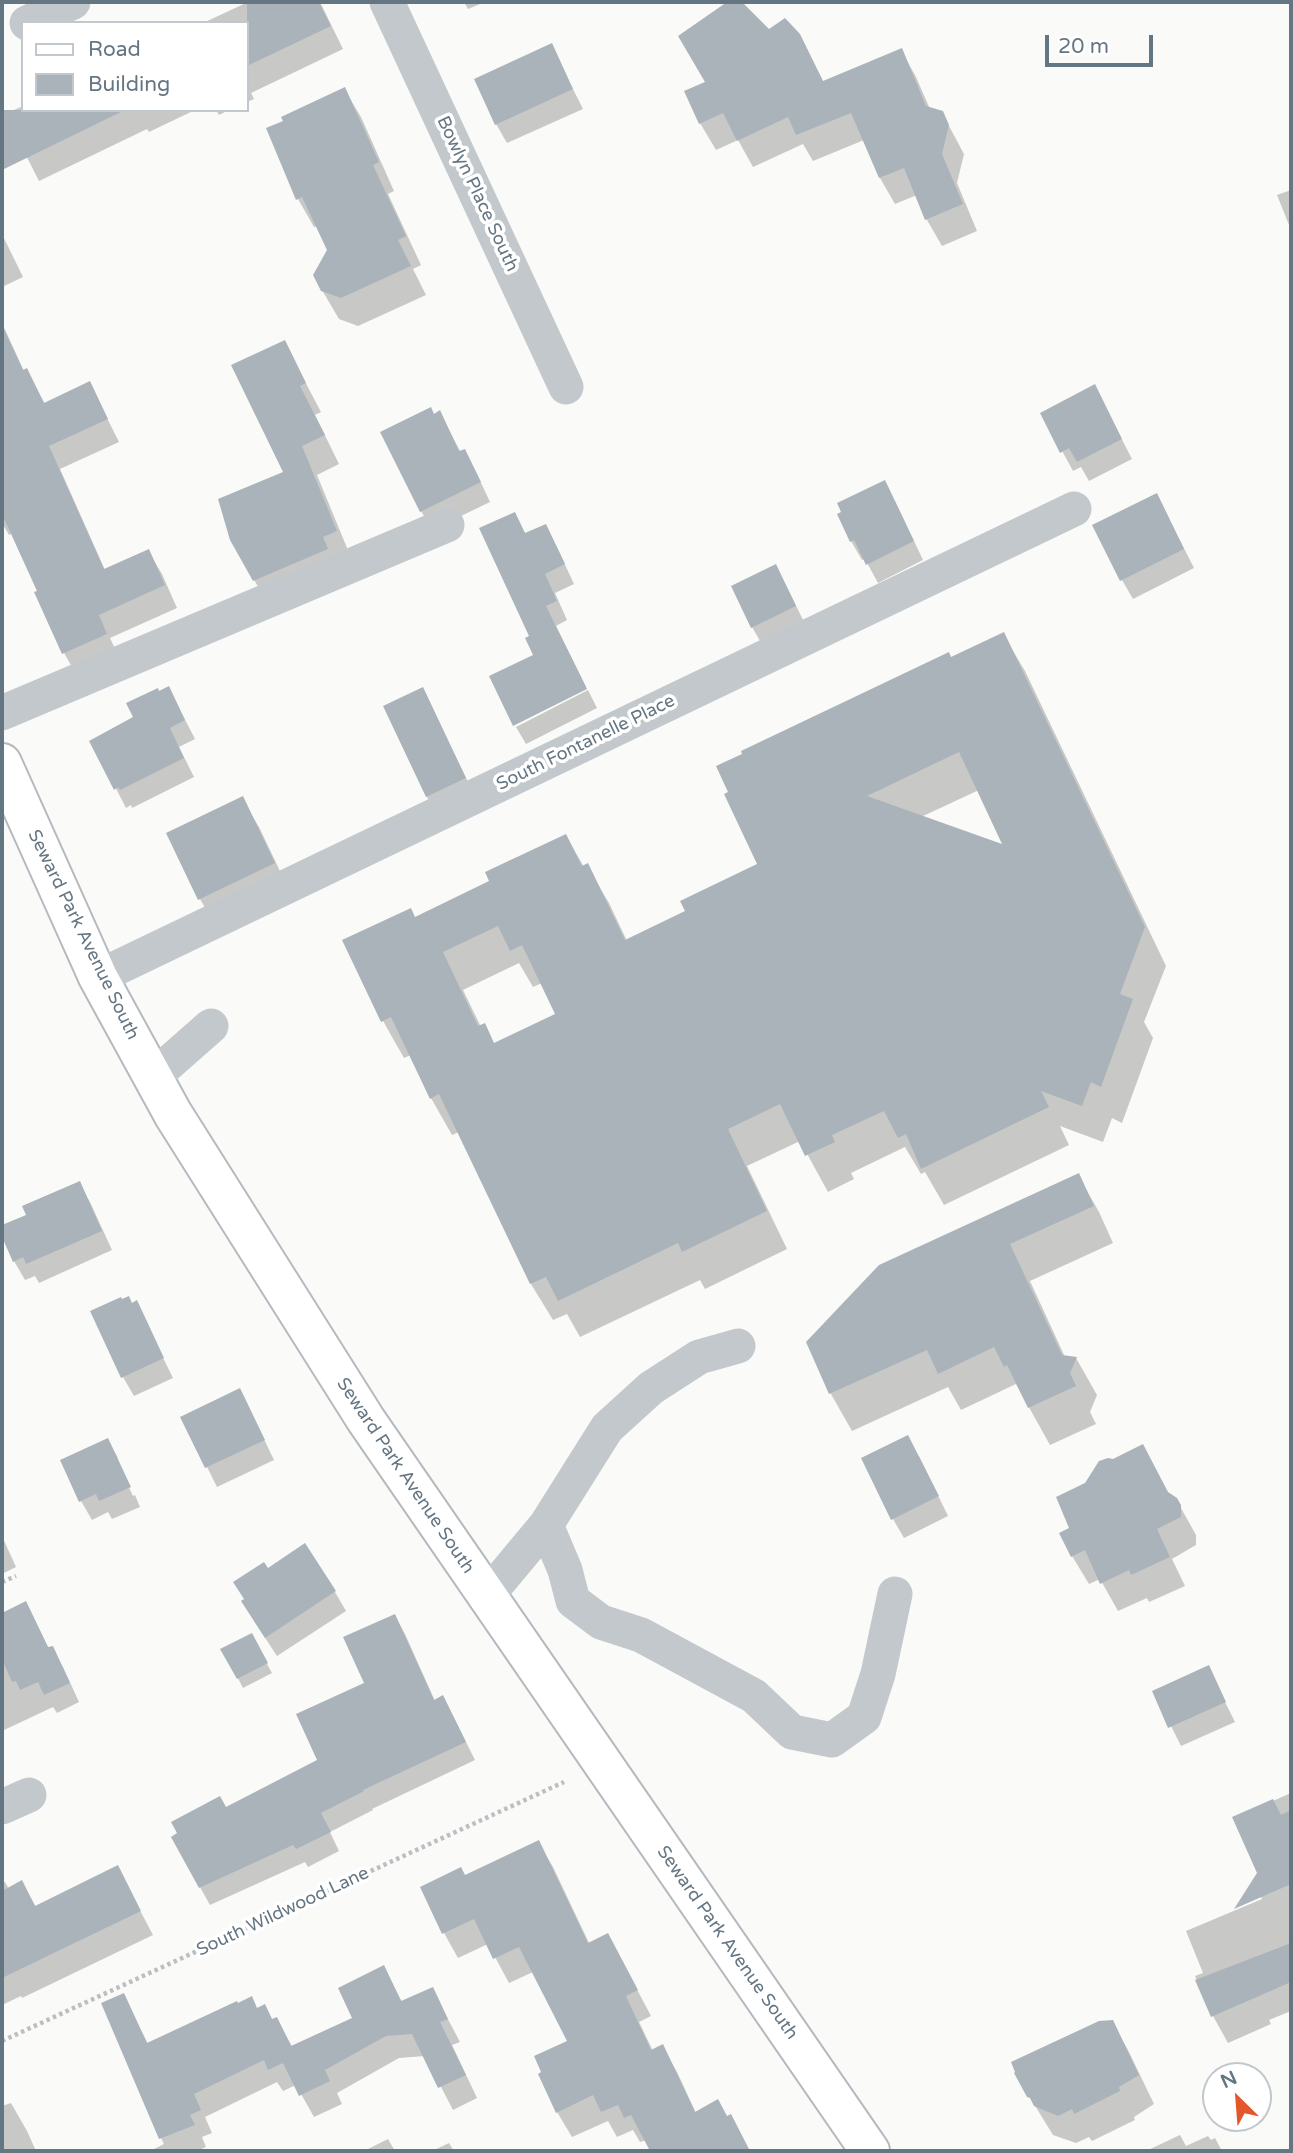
<!DOCTYPE html>
<html>
<head>
<meta charset="utf-8">
<style>
	body { margin:0 }
	#map { position:relative; width:1293px; height:2153px; overflow:hidden; background:#fafaf8; font-family:"Varela Round",sans-serif }
	canvas { display:block }
	.frame { position:absolute; inset:0; border:4px solid #657683; pointer-events:none }
	.legend { position:absolute; left:21px; top:21px; width:228px; height:91px; box-sizing:border-box; background:#fff; border:2px solid #c1c8cd; margin:0; padding:9px 12px; list-style:none; font-size:21px; color:#657683 }
	.legend li { display:flex; align-items:center; gap:14px; height:35px }
	.legend b { width:35px; border:2px solid #c1c8cd }
	.north { position:absolute; left:1202px; top:2062px; width:70px; height:70px; box-sizing:border-box; background:#fff; border:2px solid #c1c8cd; border-radius:50%; rotate:335deg; font-size:19px; font-weight:700; line-height:28px; text-align:center; color:#657683 }
	.north::after { content:''; display:block; margin:auto; width:24px; height:32px; background:#e4572e; clip-path:polygon(50% 0,100% 100%,50% 72%,0 100%) }
	.scale { position:absolute; left:1045px; top:35px; width:108px; height:32px; box-sizing:border-box; border:4px solid #657683; border-top:0; padding-left:9px; font-size:21px; line-height:24px; white-space:nowrap; color:#657683; -webkit-text-stroke:5px #fff; paint-order:stroke }
</style>
</head>
<body>
<div id="map">
<canvas width="1293" height="2153"></canvas>
<div class="frame"></div>
<ul class="legend">
<li><b style="height:9px;background:#fff"></b>Road</li>
<li><b style="height:19px;background:#aab3b9"></b>Building</li>
</ul>
<div class="north">N</div>
<div class="scale">20 m</div>
</div>
<script>
const c = document.querySelector('canvas').getContext('2d');
c.lineJoin = 'round';
function fill(path, color) {
  c.fillStyle = color;
  c.fill(path, 'evenodd');
}
function trace(path, color, width, dash) {
  c.strokeStyle = color;
  c.lineWidth = width;
  c.lineCap = dash ? 'butt' : 'round';
  c.setLineDash(dash || []);
  c.stroke(path);
}
function write(font, color, halo, rows, align = 'center') {
  c.font = font + ' "Varela Round",sans-serif';
  c.lineWidth = 7;
  c.setLineDash([]);
  c.textBaseline = 'middle';
  c.strokeStyle = halo;
  c.fillStyle = color;
  for (const [text, x, y, turn = 0] of rows) {
    c.save();
    c.translate(x, y);
    c.rotate((+turn || 0) * Math.PI / 180);
    c.textAlign = isNaN(turn) ? turn : align;
    if (halo) c.strokeText(text, 0, 0);
    c.fillText(text, 0, 0);
    c.restore();
  }
}
const shadow = new Path2D(`
	M248,2h72l23,47 -92,44 3,6 -7,3v-79h-44z
	M464,2h21l-17,7z
	M730,2h10l29,30 30,3 25,48 77,-33 15,27 14,32 12,4 22,41 -7,29 20,48 -35,15 -15,-26 -10,-25 -22,9 -15,-26 -16,-38 -51,21 -10,-17 -50,23 -15,-27 -22,10 -16,-27 7,-40 -26,-47z
	M551,45l32,64 -76,34 -11,-19z
	M344,89l17,28 33,74 -6,3 33,71 -8,4 13,26 -68,31 -19,-7 -17,-29 7,-40 -12,-24 -3,1 -16,-28z
	M23,106v4h172l-46,22 -2,-3 -108,52 -34,-67z
	M216,110h13l-10,5z
	M1291,190v40l-14,-35z
	M2,234l21,43 -21,10z
	M2,323l22,48 2,-1 19,34 45,-20 29,58 -59,27 45,101 43,-19 14,23 15,34 -67,30 9,19 -42,19 -13,-23 -27,-60 2,-1 -26,-59 -4,2 -7,-12z
	M284,342l37,70 -6,3 24,49 -22,11 35,85 -81,49 -40,-69 54,-68z
	M1095,387l37,72 -43,22 -8,-14 -8,4 -31,-57z
	M440,413l21,40 14,17 15,32 -58,28 -11,-19 13,-95z
	M1157,495l37,73 -61,31 -11,-19z
	M895,501l28,59 -45,23 -13,-24 -3,1 -11,-19z
	M514,514l12,21 30,10 18,39 -19,9 12,27 -11,6 30,61 -72,37 21,-69z
	M786,585l20,41 -43,20 -11,-19z
	M1003,634l22,37 141,295 -22,56 9,16 -31,85 -10,-5 -9,24 -43,-16 9,19 -125,60 -19,-33 -4,2 -16,-27 -54,26 3,6 -26,13 -28,-51 -53,25 40,83 -82,40 -5,-9 -120,57 -13,-23 -14,6 -22,-36 -72,-152 -7,3 -21,-37 -20,-43 -7,3 -21,-37 -39,-80 71,-22 77,-37 74,-46 18,31 3,-1 22,37 18,38 61,-29 71,-47 192,-206zM979,790l26,57 -84,-30zM519,963l14,24 9,-4 15,32 -62,29 -14,-17 -18,-37z
	M422,689l54,109 -38,18 -11,-19 -42,-90z
	M588,690l9,18 -71,36 -10,-17z
	M179,708l16,31 -16,8 15,30 -62,31 -1,-3 -5,3 -34,-66z
	M242,799l17,28 31,65 -74,35 -16,-28z
	M1078,1175l21,37 14,31 -83,38 35,76 11,1 21,37 -7,17 6,12 -46,21 -34,-61 -55,26 -13,-23 -96,44 -21,-37 -23,-51z
	M79,1183l11,19 22,48 -73,33 -4,-7 -10,4 -11,-19 -12,-29v-5l26,-11z
	M136,1303l37,75 -39,18 -11,-19 9,-72z
	M250,1410l24,50 -57,27 -35,-70z
	M108,1440l10,18h-3l18,38 2,-1 5,12 -28,12 -4,-7 -16,8 -11,-19z
	M919,1456l29,60 -44,22 -11,-19z
	M1113,1460l63,39 20,36v10l-24,14 13,27 -36,16 -2,-4 -29,13 -18,-32 -11,5 -17,-28v-27l14,-45z
	M2,1536l14,31 -14,7z
	M267,1570l68,22 11,19 -69,45 -23,-35z
	M26,1603l23,46 3,-1 11,19 16,35 -22,11 -4,-6 -51,24v-117z
	M395,1616l10,18 30,67 18,15 22,44 -103,49 1,1 -43,22 9,19 -31,16 -3,-5 -95,43 -10,-18 26,-78 93,-48 47,-77z
	M251,1635l21,38 -29,15 -20,-39z
	M1208,1668l27,54 -54,24 -27,-54z
	M1291,1793v218l-22,9 2,4 -43,19 -15,-27 -18,-40 8,-3 -17,-42 76,-32 -8,-18 5,-8 -25,-55z
	M538,1842l15,25 37,78 32,16 29,55 -12,6 14,29 9,-5 15,26 19,41 31,5 23,33h-98l-6,-11 -6,2 -7,-12 -16,7 -9,-16 -36,16 -15,-25 12,-70 -36,-70 -24,11 -21,-39 -30,14 -14,-25 21,-56z
	M117,1867l36,68 -131,63 -1,-2 -19,9v-122l3,-1 4,7 13,-6 14,24z
	M384,1967l18,35 30,-13 28,53 -8,3 25,53 -24,12 -28,-54 -26,2 -62,35 5,11 -28,13 -18,-32 -13,6 -6,-9 -72,35 7,16 -10,4 4,10 -9,4h-47l14,-7 -3,-6 -38,-143 25,49 117,-38 8,15 4,-2 16,29 61,-29z
	M1112,2022l16,28 26,54 -20,13 1,3 -43,21 -3,-4 -13,6 -23,-8 -24,-39z
	M11,2103l16,28 9,20h-34v-45z
	M1180,2135l6,11 22,-10 3,4 4,-2 7,13h-76z
	M388,2139l7,12h-31z
	M449,2143l5,8h-22z`);
const building = new Path2D(`
	M247,2h72l12,24 -84,40z
	M727,2h15l27,27 16,-11 15,16 23,47 79,-33 24,58 17,5 6,14 -7,29 21,50 -38,16 -21,-52 -25,10 -28,-65 -55,22 -8,-18 -51,24 -14,-28 -24,11 -15,-33 21,-9 -27,-46z
	M552,43l21,46 -78,36 -21,-46z
	M345,87l34,75 -6,3 33,71 -8,4 13,26 -70,32 -20,-7 -8,-16 14,-25 -25,-53 -6,3 -30,-72 17,-7 -2,-4z
	M2,110h123l-123,60z
	M2,325l21,45 4,-2 17,35 46,-22 18,38 -59,27 55,123 45,-20 16,36 -66,30 8,19 -45,20 -28,-62 3,-1 -35,-77z
	M285,340l21,43 -6,3 25,49 -23,11 35,85 -14,6 5,12 -75,32 -23,-41 -12,-41 65,-27 -52,-107z
	M1095,384l27,55 -45,23 -8,-14 -9,5 -20,-40z
	M431,407l3,7 6,-4 19,41 6,-2 16,33 -61,30 -40,-80z
	M885,480l29,61 -48,24 -12,-25 -4,2 -13,-28 4,-2 -4,-9z
	M1157,493l27,56 -64,32 -28,-56z
	M515,512l10,21 21,-9 19,40 -20,10 12,27 -11,5 41,83 -74,37 -24,-50 44,-21 -8,-17 4,-2 -50,-108z
	M776,564l20,42 -45,22 -20,-42z
	M1004,632l141,295 -25,67 13,5 -32,88 -10,-5 -9,24 -41,-15 8,16 -128,62 -15,-35 -8,4 -14,-27 -52,24 3,7 -30,14 -25,-52 -52,25 39,82 -85,41 -4,-9 -120,58 -12,-24 -16,7 -91,-190 -9,5 -39,-82 -10,5 -39,-82 69,-32 4,9 74,-36 -4,-9 81,-38 16,32 6,-3 37,77 60,-29 -5,-10 77,-37 -33,-70 4,-2 -12,-26 26,-12 -1,-3 208,-99 2,5zM959,752l43,92 -135,-48zM498,926l12,25 12,-6 33,69 -61,29 -9,-20 -7,3 -35,-74z
	M169,686l16,34 -15,8 14,30 -64,32 -2,-3 -4,3 -25,-49 44,-24 -7,-14 32,-15 1,3z
	M423,687l43,91 -40,19 -43,-91z
	M243,796l32,67 -77,37 -32,-67z
	M1079,1173l15,33 -84,38 52,111 15,2 -7,16 6,13 -48,22 -21,-43 -3,2 -10,-20 -56,27 -11,-24 -98,44 -23,-52 73,-77z
	M80,1181l22,50 -76,33 -3,-7 -10,5 -11,-25v-12l24,-10 -4,-9z
	M129,1296l3,7 5,-3 27,58 -43,20 -31,-67 31,-14 1,2z
	M240,1388l25,52 -60,28 -25,-51z
	M908,1435l31,61 -48,24 -30,-62z
	M108,1438l23,49 -32,14 -3,-7 -17,8 -19,-42z
	M1143,1444l25,48 9,6 4,7v12l-24,12 13,28 -39,18 -2,-5 -29,14 -15,-34 -14,7 -12,-24 10,-5 -13,-31 29,-14 14,-22 9,-3 5,1z
	M305,1543l31,48 -71,47 -24,-37 3,-2 -11,-17 31,-20 4,6z
	M26,1601l22,46 5,-1 17,37 -26,12 -6,-13 -18,8 -4,-9 -4,1 -10,-23v-46z
	M395,1614l39,86 9,-5 23,47 -103,48 1,1 -43,22 10,19 -35,17 -3,-4 -94,43 -28,-51 6,-4 -6,-11 49,-26 6,11 91,-47 -21,-46 68,-31 -21,-46z
	M252,1633l16,30 -31,16 -17,-30z
	M1209,1665l17,37 -58,26 -16,-37z
	M1273,1799l8,16 10,-5v74l-57,25 23,-36 -25,-56z
	M539,1840l49,103 20,-10 30,57 -12,6 25,54 12,-6 32,68 23,-13 9,17 4,-2 19,37h-100l-19,-36 -7,3 -6,-13 -17,7 -8,-17 -37,18 -18,-39 3,-2 -7,-16 33,-15 -48,-94 -26,12 -19,-40 -32,15 -22,-47 41,-20 4,8z
	M118,1865l23,46 -139,67v-87l20,-11 13,26z
	M1291,1943v39l-80,35 -16,-37z
	M384,1965l17,36 32,-14 15,32 -8,3 26,53 -28,13 -26,-54 -26,2 -61,34 5,11 -31,15 -16,-33 -15,7 -4,-10 -70,34 7,16 -11,5 5,10 -36,14 -58,-136 23,-10 23,50 90,-42 1,2 14,-7 5,12 8,-4 7,15 5,-2 14,29 61,-28 -14,-30z
	M1113,2020l26,55 -20,12 1,4 -46,23 -2,-5 -14,7 -24,-10 -4,-8 -3,-1 -13,-24 1,-1 -4,-10 88,-41z`);
const path = new Path2D(`
	M2,1582l14,-6
	M2,2041l562,-259`);
const minor = new Path2D(`
	M387,2l179,385
	M27,23l46,-21
	M2,713l445,-188
	M98,977l976,-468
	M153,1077l58,-51
	M546,1525l19,45 8,31 28,21 40,13 113,61 38,36 40,8 32,-23 14,-43 17,-80
	M486,1597l60,-72 61,-97 44,-40 48,-31 39,-11
	M2,1807l27,-12`);
const major = new Path2D(`
	M2,763l96,214 75,137 193,306 504,731`);
const streetNames = [
	["Bowlyn Place South",477,194,65],
	["South Fontanelle Place",586,743,-26],
	["Seward Park Avenue South",83,935,64],
	["Seward Park Avenue South",405,1476,56],
	["South Wildwood Lane",283,1912,-25],
	["Seward Park Avenue South",727,1943,55]
];
fill(shadow, '#0003');
fill(building, '#aab3b9');
trace(major, '#b5babe', 42);
trace(path, '#bbbfc2', 4.5, [3.5, 3.5]);
trace(minor, '#c3c8cc', 35);
trace(major, '#fff', 38);
write('18px', '#657683', '#fff', streetNames);
</script>
</body>
</html>
